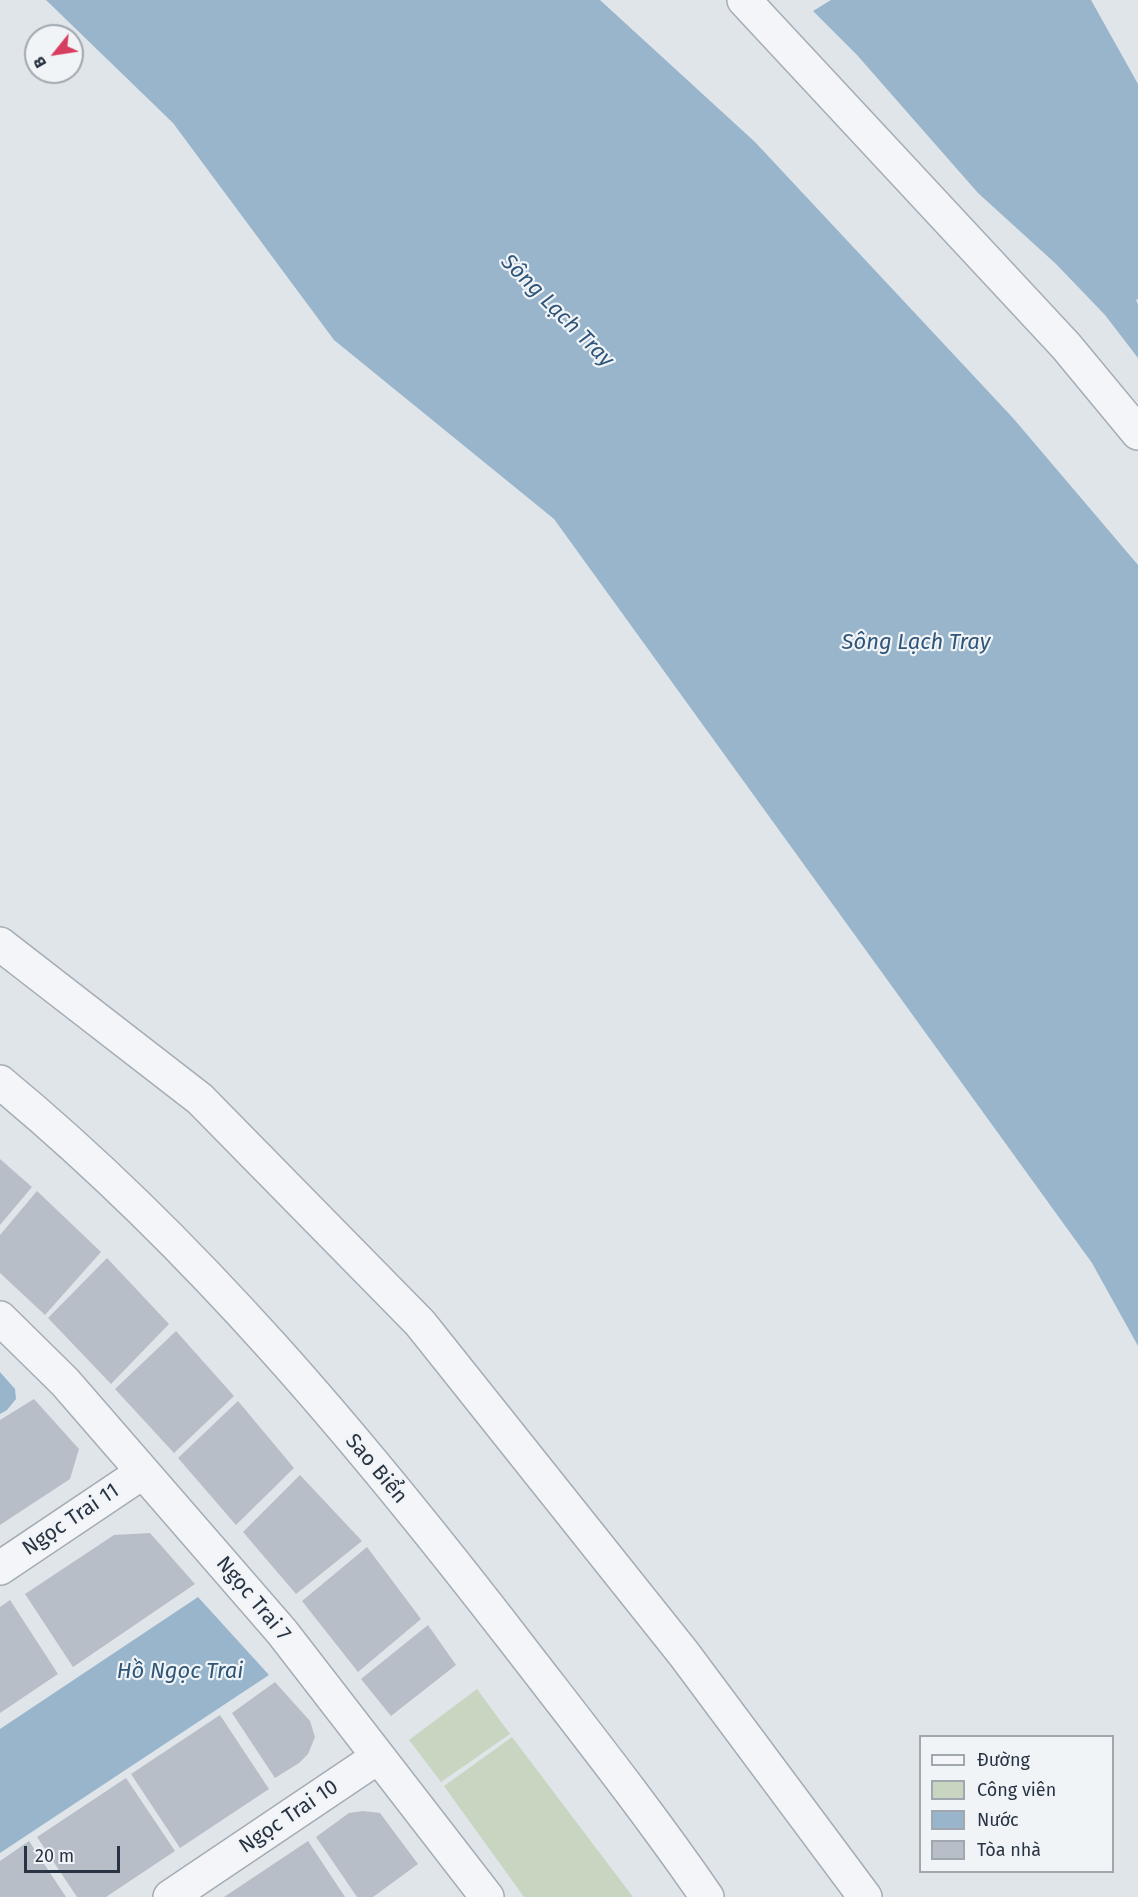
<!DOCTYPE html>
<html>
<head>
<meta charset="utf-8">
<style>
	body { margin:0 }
	#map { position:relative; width:1138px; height:1897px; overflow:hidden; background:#e0e5ea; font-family:"Fira Sans",sans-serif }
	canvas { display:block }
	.legend { position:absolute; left:919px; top:1735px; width:195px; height:138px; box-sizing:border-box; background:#f0f4f7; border:2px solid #a0a7af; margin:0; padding:8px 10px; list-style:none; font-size:18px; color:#283343 }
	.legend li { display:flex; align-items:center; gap:12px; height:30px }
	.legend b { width:30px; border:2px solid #a0a7af }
	.north { position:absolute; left:24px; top:24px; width:60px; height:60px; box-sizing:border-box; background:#f0f4f7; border:2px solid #a0a7af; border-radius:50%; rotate:240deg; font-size:16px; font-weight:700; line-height:24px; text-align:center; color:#283343 }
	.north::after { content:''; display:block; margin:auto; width:21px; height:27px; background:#d73d5e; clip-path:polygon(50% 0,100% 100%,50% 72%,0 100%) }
	.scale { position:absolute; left:24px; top:1846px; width:96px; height:27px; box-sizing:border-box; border:3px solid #283343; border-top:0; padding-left:8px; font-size:18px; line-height:21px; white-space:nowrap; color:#283343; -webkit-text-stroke:4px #f0f4f7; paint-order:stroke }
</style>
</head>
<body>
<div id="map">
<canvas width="1138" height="1897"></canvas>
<ul class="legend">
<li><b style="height:8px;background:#f3f5f8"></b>Đường</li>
<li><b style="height:16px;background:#c7d5c1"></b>Công viên</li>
<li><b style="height:16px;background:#99b5cc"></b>Nước</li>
<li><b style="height:16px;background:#b7bec8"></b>Tòa nhà</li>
</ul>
<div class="north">B</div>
<div class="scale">20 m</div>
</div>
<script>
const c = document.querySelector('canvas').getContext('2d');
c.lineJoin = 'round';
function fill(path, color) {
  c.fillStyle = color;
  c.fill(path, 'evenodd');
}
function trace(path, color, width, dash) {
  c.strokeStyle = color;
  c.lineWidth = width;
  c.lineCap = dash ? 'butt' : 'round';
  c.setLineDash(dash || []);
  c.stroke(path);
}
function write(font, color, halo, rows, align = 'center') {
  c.font = font + ' "Fira Sans",sans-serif';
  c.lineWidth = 4.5;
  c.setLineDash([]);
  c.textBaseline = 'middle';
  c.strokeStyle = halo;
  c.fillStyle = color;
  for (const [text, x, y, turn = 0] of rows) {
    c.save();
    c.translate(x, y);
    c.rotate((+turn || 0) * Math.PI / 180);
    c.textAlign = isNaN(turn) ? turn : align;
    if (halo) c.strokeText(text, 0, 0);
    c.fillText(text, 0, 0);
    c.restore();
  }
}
const green = new Path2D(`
	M477,1689l33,45 -69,48 -32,-42z
	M512,1737l121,160h-109l-80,-111z`);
const water = new Path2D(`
	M46,0h554l155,142 258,276 125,147v781l-46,-83 -538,-744 -220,-179 -161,-217z
	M831,0h260l47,84v215l-2,1 2,4v54l-33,-43 -49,-51 -78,-71 -121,-138 -44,-44z
	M0,1372l15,17 1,10 -9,11 -7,4z
	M198,1597l71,78 -269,178v-124z`);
const building = new Path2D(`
	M0,1159l32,28 -32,38z
	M37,1191l64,61 -56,63 -45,-42v-38z
	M107,1258l62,66 -58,60 -63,-66z
	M176,1331l58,65 -60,57 -59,-64z
	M34,1399l45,50 -9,30 -70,46v-105z
	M238,1401l56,67 -58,57 -58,-67z
	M300,1475l62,66 -66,53 -53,-62z
	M150,1533l45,51 -122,83 -48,-73 89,-59z
	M367,1547l54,72 -63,53 -56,-71z
	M10,1600l48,74 -58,39v-106z
	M428,1625l28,40 -65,51 -30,-37z
	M275,1682l35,39 5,16 -7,17 -9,9 -24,15 -43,-65z
	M220,1715l49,74 -89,59 -49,-74z
	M126,1778l49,73 -69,46h-29l-40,-60z
	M363,1811l17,2 38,51 -45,33h-16l-41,-60 33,-24z
	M29,1841l37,56h-66v-36z
	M308,1841l37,56h-121z`);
const minor = new Path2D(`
	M744,0l322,346 72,87
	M0,944l200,155 220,224 264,331 181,243
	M0,1082c197,163 362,361 518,563 64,83 129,165 189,252
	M0,1318l65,64 217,250 205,265
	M0,1568l143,-96
	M170,1897l208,-140`);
const streetNames = [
	["Sao Biển",376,1469,50],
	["Ngọc Trai 11",71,1520,-34],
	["Ngọc Trai 7",253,1599,50],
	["Ngọc Trai 10",289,1817,-34]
];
const waterNames = [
	["Sông Lạch Tray",557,311,45],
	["Sông Lạch Tray",916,643],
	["Hồ Ngọc Trai",180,1672]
];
fill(green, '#c7d5c1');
fill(water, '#99b5cc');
fill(building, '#b7bec8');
trace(minor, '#a5acb5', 36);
trace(minor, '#f3f5f8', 33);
write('21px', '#283343', '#f0f4f7', streetNames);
write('italic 22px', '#2f5579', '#f0f4f7', waterNames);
</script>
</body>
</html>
